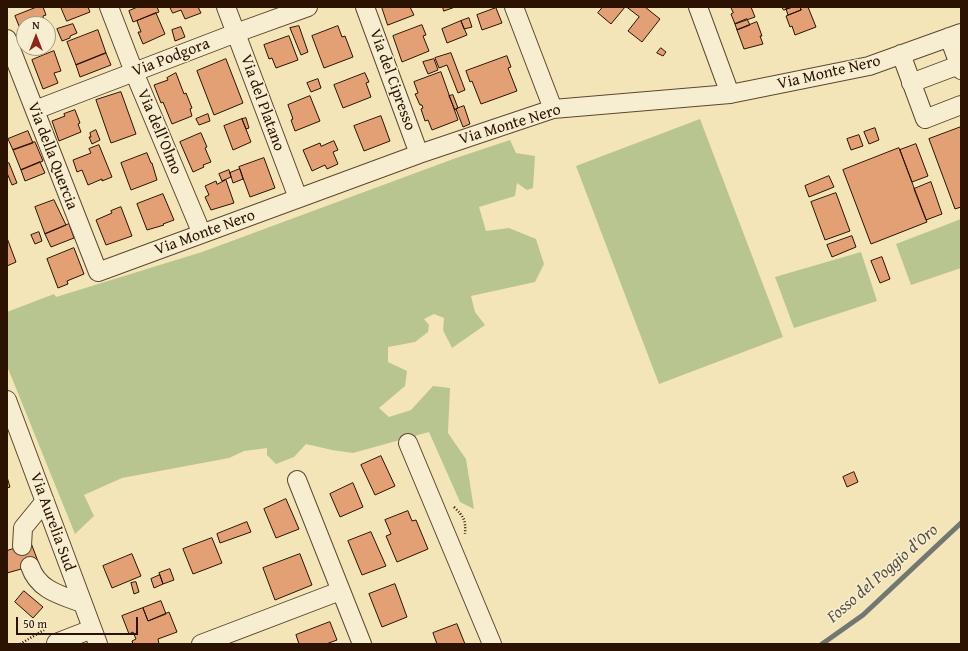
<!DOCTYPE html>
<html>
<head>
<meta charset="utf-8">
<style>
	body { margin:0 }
	#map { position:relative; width:968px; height:651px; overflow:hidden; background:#f3e5b8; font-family:"Gentium Book Plus",serif }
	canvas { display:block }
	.frame { position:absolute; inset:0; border:8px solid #2b1201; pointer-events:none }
	.north { position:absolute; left:16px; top:16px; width:40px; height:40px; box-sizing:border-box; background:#f7eed1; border:1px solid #a5967e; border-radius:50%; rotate:0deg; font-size:11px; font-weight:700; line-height:16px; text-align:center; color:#2b1201 }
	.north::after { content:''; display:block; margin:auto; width:14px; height:18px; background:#8f2418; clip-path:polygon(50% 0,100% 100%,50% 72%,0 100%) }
	.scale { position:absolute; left:16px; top:617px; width:122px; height:18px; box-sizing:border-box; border:2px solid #2b1201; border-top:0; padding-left:5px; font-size:12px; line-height:14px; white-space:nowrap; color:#2b1201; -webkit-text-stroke:3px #f7eed1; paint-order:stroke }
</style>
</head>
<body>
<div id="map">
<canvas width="968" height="651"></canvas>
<div class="frame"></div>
<div class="north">N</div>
<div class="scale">50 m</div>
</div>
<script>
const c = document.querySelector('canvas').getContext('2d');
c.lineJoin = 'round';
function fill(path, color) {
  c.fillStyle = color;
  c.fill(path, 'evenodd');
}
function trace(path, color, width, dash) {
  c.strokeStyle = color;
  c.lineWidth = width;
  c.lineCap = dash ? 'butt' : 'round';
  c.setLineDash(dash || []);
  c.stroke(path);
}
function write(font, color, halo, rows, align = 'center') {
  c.font = font + ' "Gentium Book Plus",serif';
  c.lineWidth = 3;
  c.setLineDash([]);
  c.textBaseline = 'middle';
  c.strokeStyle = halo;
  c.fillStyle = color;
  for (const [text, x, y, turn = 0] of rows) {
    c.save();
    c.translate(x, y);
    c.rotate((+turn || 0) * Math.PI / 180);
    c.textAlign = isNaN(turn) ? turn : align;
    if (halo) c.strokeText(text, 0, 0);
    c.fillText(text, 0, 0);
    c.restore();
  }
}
const green = new Path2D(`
	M700,119l83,218 -124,47 -83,-218z
	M510,140l6,13 19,3 -2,32 -6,2 -10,-7 -2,13 -36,11 7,24 23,-3 27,11 8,25 -9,18 -64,14 4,16 10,13 -33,23 -9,-18 1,-12 -10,-4 -10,5 5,6 -1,7 -13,10 -27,5v15l19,9 -2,15 -26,22 10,9 22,-7 22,-24 17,2 -2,45 18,26 8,50 -14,-7 -31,-70 -76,21 -21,-3 -26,-6 -12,13 -18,7 -9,-9v-7l-23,3 -15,7 -107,20 -38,17 10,21 -19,18 -68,-168v-54l47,-18 2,3 146,-45 254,-94z
	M961,219v49l-50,17 -15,-41z
	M861,252l16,49 -83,27 -19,-51z`);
const stream = new Path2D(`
	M822,644l41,-29 98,-92`);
const building = new Path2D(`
	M37,7h6l3,8 -3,1 1,4 -9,4h-11v2l-1,-2 -4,2 -4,-10z
	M61,7h27l2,5 -23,9z
	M138,7h19l2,5 -26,10 -4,-11z
	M170,7h28l3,6 -16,6 -4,-9 -8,3z
	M382,7h28l4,8 -26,10z
	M443,7h12l-11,4z
	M603,7h22l-14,17 -13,-11z
	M627,7h18l15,12 -18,23 -14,-11 11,-14z
	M731,7h20l4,10 -20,7 -4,-10 2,-1z
	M782,7h11l-9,3z
	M793,7h7l1,3 -13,5 -2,-6z
	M800,7h8l8,20 -21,8 -3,-9 -2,1 -4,-11 15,-6z
	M496,8l6,15 -20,7 -5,-15z
	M156,13l9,21 -22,10 -5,-12h3l-4,-11z
	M469,18l3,9 -8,2 -3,-8z
	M747,19l3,6 -13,5 -2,-6z
	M44,20l2,4h-11z
	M461,21l6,14 -20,8 -5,-14z
	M757,22l5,14h-2l3,8 -19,5 -7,-19z
	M73,24l4,9 -7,3v2l-8,3 -5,-12z
	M422,25l4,10 -3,1 6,15 -27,11 -9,-26z
	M299,26l9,26 -7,3 -11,-27z
	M338,26l4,11 3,-1 8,21 -29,11 -12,-32z
	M181,27l4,10 -10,4 -3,-11z
	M98,30l8,23 -30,12 -9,-23z
	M289,36l9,24 -22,8 -4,-10 -3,1 -5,-14z
	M661,48l5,4 -3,4 -6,-3z
	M54,51l7,20 -7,2 4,10 -15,6 -11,-29z
	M106,53l5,12 -31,12 -4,-12z
	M451,53l14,37 -7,3 -11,-28 -8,3 -4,-10z
	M507,56l4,11 -3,1 9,23 -36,13 -9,-23 -2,1 -4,-11z
	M226,59l17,44 -29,12 -17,-44z
	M434,59l4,11 -10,4 -5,-12z
	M441,72l17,48 -26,10 -4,-10 -3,1 -4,-12 2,-1 -1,-3h-2l-5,-11 3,-1 -4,-11z
	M176,73l8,21 2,-1 6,15 -2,1 2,7 -20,8 -9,-22 -2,1 -7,-18 14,-5 -1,-2z
	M365,73l4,9 -3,1 5,14 -28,11 -9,-23z
	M318,79l3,9 -10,4 -4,-9z
	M121,92l15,42 -25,9 -15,-43z
	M453,95l5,13 -3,2 -6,-14z
	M310,96l10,25 -25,10 -4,-11 2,-1 -5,-14z
	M464,106l6,18 -7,3 -7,-18z
	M75,110l5,13 -2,1 3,8 -22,9 -7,-20 13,-5 -1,-2z
	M208,114l2,7 -11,4 -3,-6z
	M381,116l9,25 -26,10 -10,-25z
	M246,118l3,10 -3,1 -4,-10z
	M242,119l9,23 -18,8 -9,-24z
	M961,127v80l-6,2 -26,-70z
	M875,128l4,12 -10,4 -5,-12z
	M96,130l4,10 -8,4 -3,-7h2l-1,-4z
	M28,131l5,12 -20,7 -5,-11z
	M201,133l6,14 -2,1 6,14 -8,3 1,2 -11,5 -13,-30z
	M859,135l4,11 -12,4 -4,-11z
	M334,141l4,9 -5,2 5,12 -11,5 -2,-4 -13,6 -9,-21 17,-7 1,3z
	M35,142l8,19 -22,9 -8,-20z
	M916,144l12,32 -16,6 -12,-32z
	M99,145l13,32 -10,4v-2l-14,6 -6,-15 -5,2 -4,-12 18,-7 -2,-4z
	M899,148l28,74 -56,22 -28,-74z
	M147,153l4,10h1l5,17 -26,10 -10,-27z
	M264,158l11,30 -25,9 -11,-30z
	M40,162l5,11 -20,8 -4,-11z
	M9,163l8,20 -5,2 -5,-12v-9z
	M240,169l3,10 -10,4 -3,-10z
	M229,170l2,7 -9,4 -3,-7z
	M829,176l5,11 -25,10 -4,-11z
	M226,180l8,23 -23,7 -6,-13 4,-2 -4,-9 11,-5 1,3z
	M931,182l11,32 -16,6 -12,-31z
	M836,193l14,38 -25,9 -14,-38z
	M163,194l11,26 -11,4 1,1 -17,5 -10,-26z
	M54,200l12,25 -21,9 -10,-27z
	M121,207l11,29 -26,9 -10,-25 16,-7 -1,-2z
	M69,224l5,14 -23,9 -6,-13z
	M39,232l3,9 -7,3 -4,-9z
	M852,236l4,11 -24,10 -5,-12z
	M7,238l9,24 -9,4z
	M74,248l10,26 -17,7 1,3 -10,4 -11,-29z
	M882,257l8,22 -10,4 -9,-22z
	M381,456l14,30 -20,9 -14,-30z
	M854,472l4,10 -11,5 -4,-10z
	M7,477l3,10 -3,1z
	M353,483l10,24 -23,10 -10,-23z
	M286,499l13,30 -23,9 -12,-29z
	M408,511l4,10 4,-1 12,29 -31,13 -11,-26 5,-2 -6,-14z
	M247,522l4,10 -31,11 -3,-9z
	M371,532l15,34 -24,9 -14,-34z
	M212,538l10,25 -29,11 -10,-25z
	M31,543l8,21 -32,9v-22z
	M132,554l9,22 -29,12 -9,-22z
	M300,554l12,31 -37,15 -12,-32z
	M170,569l4,11 -11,4 -4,-11z
	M160,575l3,9 -9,4 -3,-9z
	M136,582l3,10 -5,2 -3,-11z
	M395,584l12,33 -25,10 -13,-33z
	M24,591l19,16 -10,11 -18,-16z
	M161,601l5,13 -18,7 -5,-13z
	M143,608l5,13 21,-9 8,20 -19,7 1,5h-26l-1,-3 4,-2 -3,-7 -4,2 -7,-18z
	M330,622l7,18 -11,4h-27l-3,-9z
	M457,624l8,20h-28l-4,-11z`);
const path = new Path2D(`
	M454,507c10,10 12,13 11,27
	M20,644l24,-14`);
const minor = new Path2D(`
	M109,7l25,65 68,162
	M226,7l72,191
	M365,7l54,147
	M514,7l39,102
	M698,7l32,87
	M949,37l12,33
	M7,39l91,233 321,-118 134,-45 177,-15 20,-4 119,-24 92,-33
	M901,54l24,65 36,-14
	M911,83l48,-18
	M35,110l201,-77 72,-26
	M7,400l91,244
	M408,443l84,201
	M297,480l65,164
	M22,546l1,-18 22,-27
	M30,566c8,24 30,29 52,37
	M57,644l-1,-1 36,-14
	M201,644l139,-53`);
const streetNames = [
	["Via Podgora",171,58,-21],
	["Via Monte Nero",829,73,-13],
	["Via del Cipresso",392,80,70],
	["Via del Platano",262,103,70],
	["Via Monte Nero",510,125,-17],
	["Via dell'Olmo",159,132,67],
	["Via della Quercia",52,156,69],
	["Via Monte Nero",205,233,-20],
	["Via Aurelia Sud",52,522,70]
];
const waterNames = [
	["Fosso del Poggio d'Oro",883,574,-41]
];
fill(green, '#b9c590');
trace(stream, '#727871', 5);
fill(building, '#e3a075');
trace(building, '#2b1201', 1);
trace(minor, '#5d472f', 20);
trace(path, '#2b1201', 2.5, [1, 2]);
trace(minor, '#f7eed1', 18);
write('16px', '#2b1201', '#f7eed1', streetNames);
write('italic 17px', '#554e42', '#f7eed1', waterNames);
</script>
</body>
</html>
